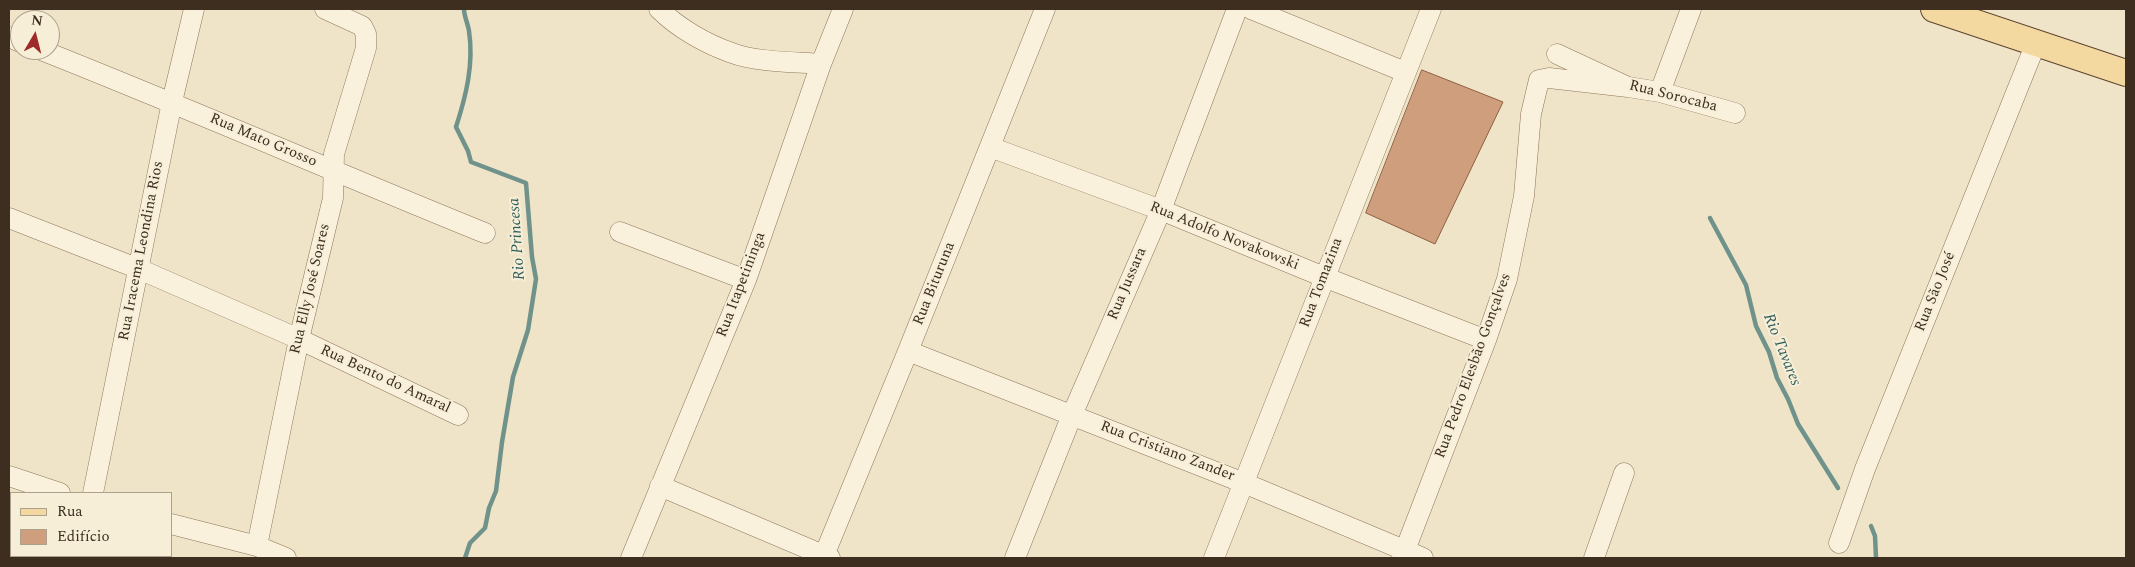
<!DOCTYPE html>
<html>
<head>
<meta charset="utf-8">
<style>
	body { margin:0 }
	#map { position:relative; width:2135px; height:567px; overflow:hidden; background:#f0e4c8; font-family:Spectral,serif }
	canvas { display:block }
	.frame { position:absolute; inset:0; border:10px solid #3d2e20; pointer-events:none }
	.legend { position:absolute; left:10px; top:492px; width:162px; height:65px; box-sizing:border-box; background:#f7eed8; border:1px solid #ada18e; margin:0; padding:6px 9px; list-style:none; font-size:15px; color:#3d2e20 }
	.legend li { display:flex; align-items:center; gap:10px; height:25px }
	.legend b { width:25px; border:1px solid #ada18e }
	.north { position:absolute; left:10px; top:10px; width:50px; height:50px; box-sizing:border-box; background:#f7eed8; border:1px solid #ada18e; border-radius:50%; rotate:8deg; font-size:14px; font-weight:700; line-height:20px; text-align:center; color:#3d2e20 }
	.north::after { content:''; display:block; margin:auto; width:18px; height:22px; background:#9e2a2b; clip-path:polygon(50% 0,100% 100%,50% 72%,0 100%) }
</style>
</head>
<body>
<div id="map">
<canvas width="2135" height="567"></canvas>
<div class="frame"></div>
<ul class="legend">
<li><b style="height:6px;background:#f3d9a0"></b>Rua</li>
<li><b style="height:14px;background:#cf9f7d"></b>Edifício</li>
</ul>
<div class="north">N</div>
</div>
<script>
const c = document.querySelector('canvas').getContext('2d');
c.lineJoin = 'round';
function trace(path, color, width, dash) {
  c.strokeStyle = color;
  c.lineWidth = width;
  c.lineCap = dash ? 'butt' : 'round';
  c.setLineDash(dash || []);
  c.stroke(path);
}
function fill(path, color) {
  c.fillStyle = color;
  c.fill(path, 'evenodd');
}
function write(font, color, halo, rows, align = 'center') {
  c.font = font + ' Spectral,serif';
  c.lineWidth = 4;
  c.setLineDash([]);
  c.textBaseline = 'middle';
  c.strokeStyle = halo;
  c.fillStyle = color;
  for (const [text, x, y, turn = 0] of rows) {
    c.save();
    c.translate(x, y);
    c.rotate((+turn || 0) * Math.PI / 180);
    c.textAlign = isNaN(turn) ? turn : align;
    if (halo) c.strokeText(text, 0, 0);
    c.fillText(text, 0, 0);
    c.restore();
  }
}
const stream = new Path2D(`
	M464,9c0,7 4,15 5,22 5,33 -3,65 -13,96l12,24 3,11 55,21 6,74 4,22 -8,51 -15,47 -11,65 -6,49 -7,17 -4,20 -15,15 -5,15
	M1710,218l36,67 10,41 13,26 8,26 11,21 10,25 40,64
	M1871,526l4,10 1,22`);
const building = new Path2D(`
	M1422,70l81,32 -68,142 -69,-31z`);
const minor = new Path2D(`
	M659,9c19,19 47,35 73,44 23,9 64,9 89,11
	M1251,9l154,63
	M9,37l11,5
	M41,50c149,59 296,123 444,183
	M1557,54l71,33 32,5 75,21
	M1660,92l31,-83
	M990,147l171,63 163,67 162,63
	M9,218l130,51 160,70 159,76
	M620,232l126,48
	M908,351l336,132 179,75
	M9,476l51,17
	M660,486l170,72
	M93,493l79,-391 22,-93
	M171,524l86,22 29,12
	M1839,543l26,-74 171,-426
	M257,546l42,-207 34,-141 1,-44 32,-106v-14l-4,-8 -37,-17
	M78,558l1,-2
	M631,558l115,-278 75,-216 22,-55
	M823,558l85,-207 137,-342
	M1015,558l57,-143 89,-205 76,-201
	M1214,558l217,-549
	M1402,558l84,-218 21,-61 17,-83 7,-82 8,-34 10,-2 79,9
	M1594,558l30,-85`);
const major = new Path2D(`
	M1934,9l192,64`);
const streetNames = [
	["Rua Sorocaba",1673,97,14],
	["Rua Mato Grosso",263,141,23],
	["Rua Adolfo Novakowski",1224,237,22],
	["Rua Iracema Leondina Rios",142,251,-79],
	["Rua Tomazina",1322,283,-69],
	["Rua Bituruna",935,284,-68],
	["Rua Jussara",1128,284,-67],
	["Rua Itapetininga",742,285,-69],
	["Rua Elly José Soares",311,289,-77],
	["Rua São José",1936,292,-68],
	["Rua Pedro Elesbão Gonçalves",1474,366,-70],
	["Rua Bento do Amaral",385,380,25],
	["Rua Cristiano Zander",1167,452,21]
];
const waterNames = [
	["Rio Princesa",518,239,-94],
	["Rio Tavares",1781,350,68]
];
trace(stream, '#6f938a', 4.5);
fill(building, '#cf9f7d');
trace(building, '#8d5f41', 1);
trace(minor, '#8d765c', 21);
trace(major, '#5b4430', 28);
trace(minor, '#faf1dc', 20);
trace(major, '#f3d9a0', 26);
write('15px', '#3d2e20', '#f7eed8', streetNames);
write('italic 16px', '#2f5d5a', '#f7eed8', waterNames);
</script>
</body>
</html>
